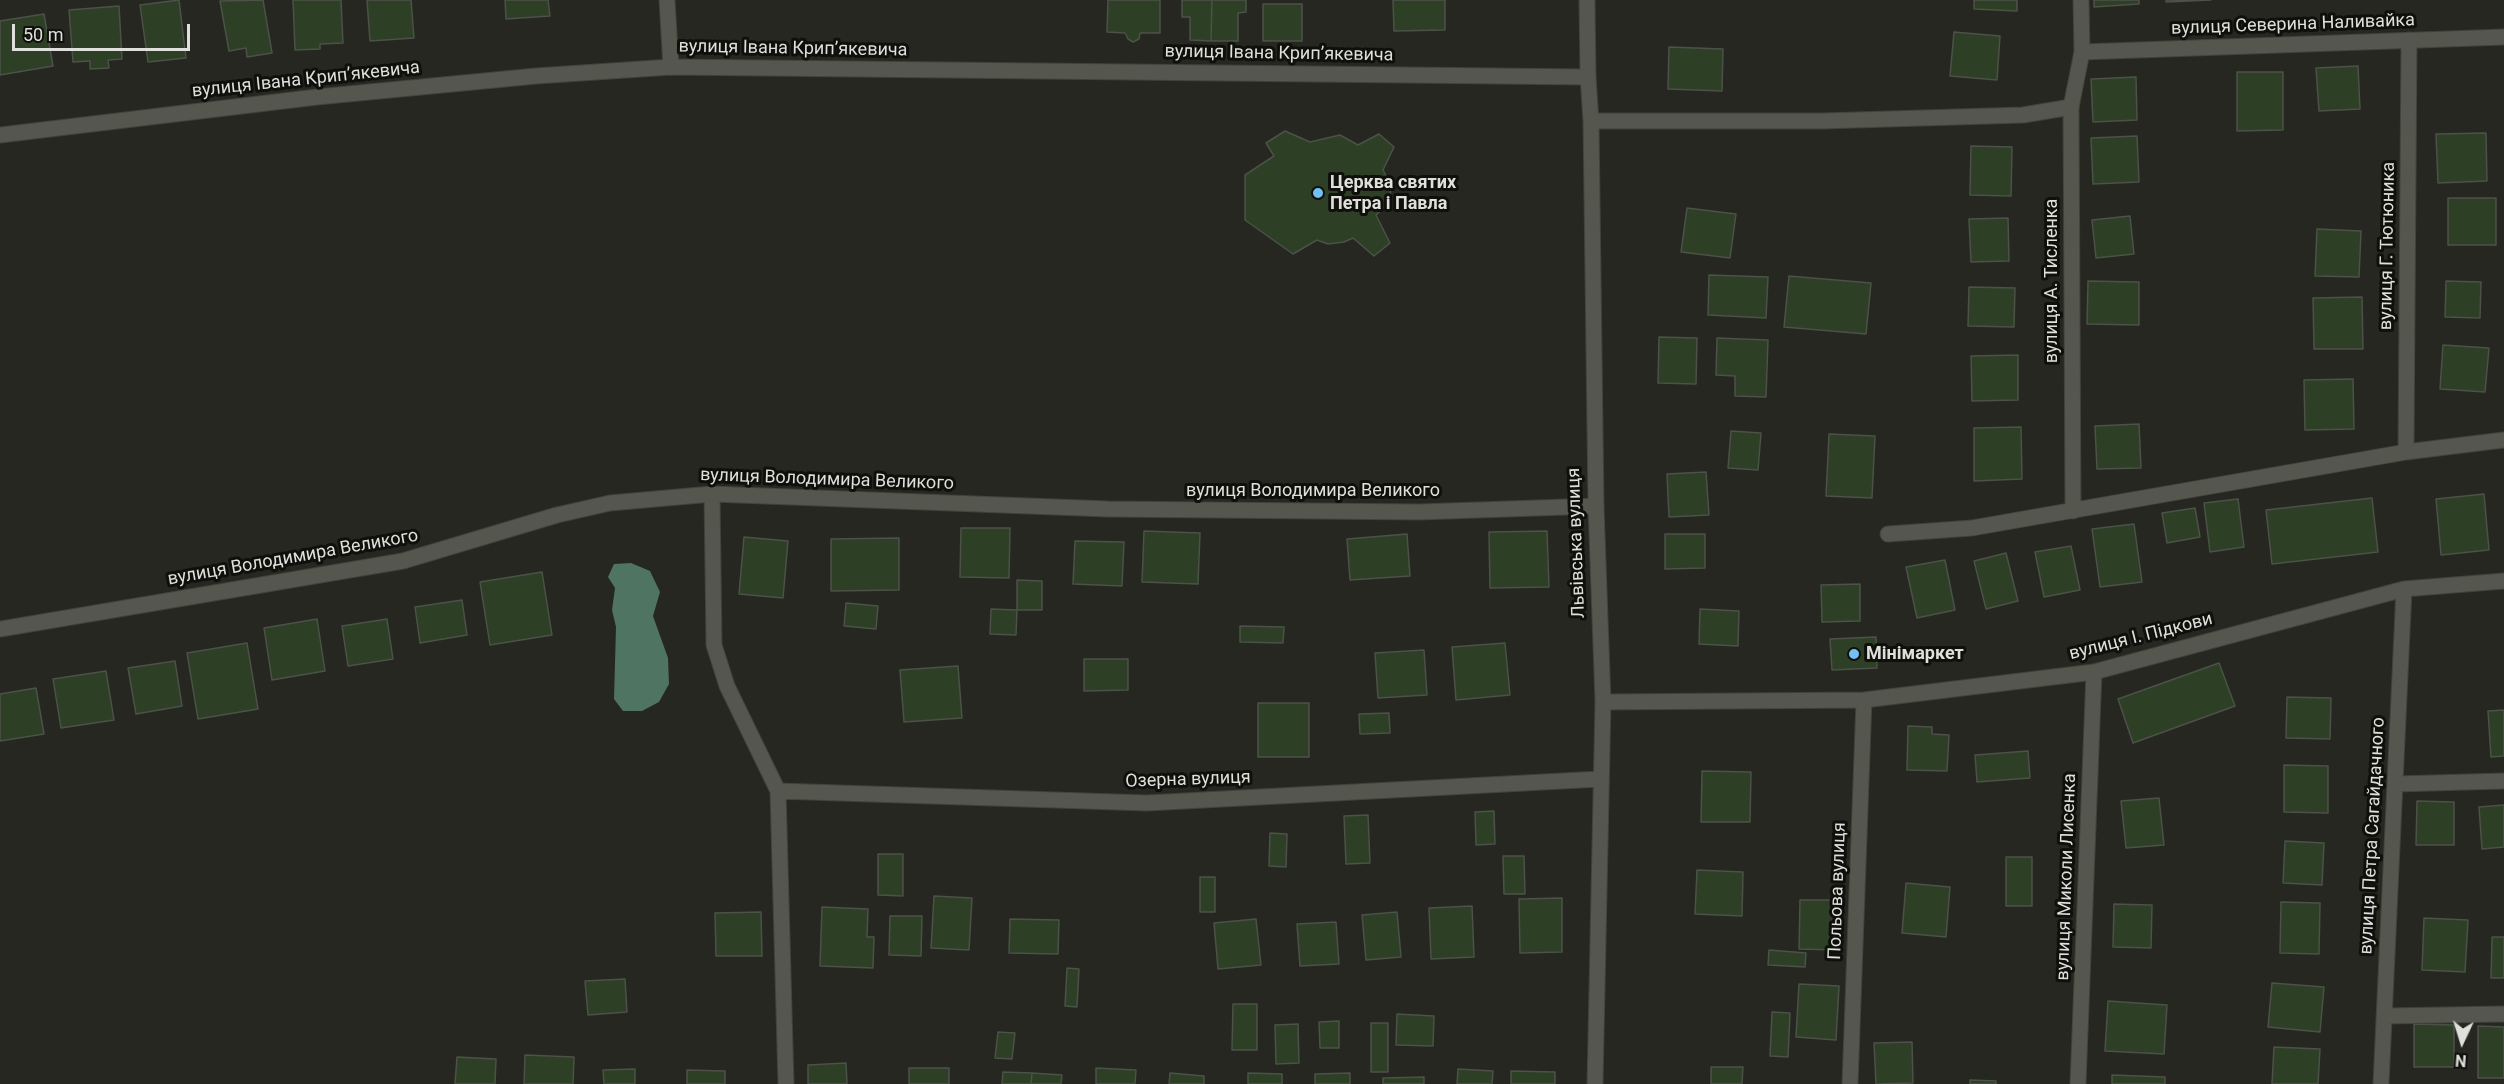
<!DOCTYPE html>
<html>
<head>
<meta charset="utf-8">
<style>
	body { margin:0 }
	#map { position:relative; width:2504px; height:1084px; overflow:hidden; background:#262720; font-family:Roboto,sans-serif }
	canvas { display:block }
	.north { position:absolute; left:2432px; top:1012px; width:60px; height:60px; -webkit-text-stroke:4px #0f0f0c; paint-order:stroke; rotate:184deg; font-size:16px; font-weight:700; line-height:24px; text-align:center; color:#dfdfdb }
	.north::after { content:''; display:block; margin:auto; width:21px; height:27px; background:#dfdfdb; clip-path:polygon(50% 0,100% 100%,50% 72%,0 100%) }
	.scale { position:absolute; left:12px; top:24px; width:178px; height:27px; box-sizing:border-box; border:3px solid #dfdfdb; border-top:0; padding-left:8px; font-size:18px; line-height:21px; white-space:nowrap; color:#dfdfdb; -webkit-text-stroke:4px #0f0f0c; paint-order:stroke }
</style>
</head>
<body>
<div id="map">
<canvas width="2504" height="1084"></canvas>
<div class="north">N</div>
<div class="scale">50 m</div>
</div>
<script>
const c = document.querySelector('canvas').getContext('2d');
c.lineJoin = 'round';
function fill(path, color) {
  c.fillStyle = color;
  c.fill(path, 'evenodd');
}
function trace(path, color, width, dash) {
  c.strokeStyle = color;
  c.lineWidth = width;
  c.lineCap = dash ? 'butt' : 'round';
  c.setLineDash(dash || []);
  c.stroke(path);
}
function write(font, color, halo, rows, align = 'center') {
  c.font = font + ' Roboto,sans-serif';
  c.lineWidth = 6;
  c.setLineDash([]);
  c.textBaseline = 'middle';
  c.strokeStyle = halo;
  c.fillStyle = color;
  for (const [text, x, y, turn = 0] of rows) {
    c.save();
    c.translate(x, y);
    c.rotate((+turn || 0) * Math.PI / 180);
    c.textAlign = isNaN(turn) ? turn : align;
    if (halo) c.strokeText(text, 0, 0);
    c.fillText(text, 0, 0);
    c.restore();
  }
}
const water = new Path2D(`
	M631,563l19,8 10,21 -7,24 15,42 1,26 -10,18 -17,9h-19l-9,-12 2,-72 -4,-17 3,-22 -7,-11 6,-13z`);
const building = new Path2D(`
	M179,0l7,58 -38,4 -8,-57z
	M263,0l9,53 -25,4 -1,-9 -17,3 -9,-50z
	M293,0h48l2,43 -23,1v5l-25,1z
	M367,0h44l3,38 -44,3z
	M505,0h43l2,16 -44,3z
	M1108,0h52v33h-20l-1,6 -6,3 -5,-3 -3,-6 -18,-1z
	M1182,0h30l-1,41 -21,-1v-23h-8z
	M1212,0h34v12l-8,1v28h-27z
	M1393,0h52v30l-51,1z
	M1974,0h43v11l-43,-2z
	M2094,0h45v4l-45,3z
	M2166,0h45l-45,2z
	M1263,4h39v37h-39z
	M119,6l3,53 -14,1 1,8 -19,1v-8l-17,1 -4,-52z
	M44,14l9,52 -53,9v-54z
	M1954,32l46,4 -3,44 -47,-4z
	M1669,47l54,2 -1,42 -54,-2z
	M2358,66l2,43 -41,2 -3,-43z
	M2237,72h46v58l-46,1z
	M2136,77l1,43 -44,2 -2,-43z
	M1285,131l25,11 30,-7 18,10 21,-11 15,13 -11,23 8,15 -1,17 -14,13 14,28 -16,13 -21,-18 -9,4 -16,2 -11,-4 -24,14 -48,-34v-45l29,-19 -8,-13z
	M2486,133l1,48 -49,2 -2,-49z
	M2137,136l2,46 -46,2 -2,-46z
	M1971,146l41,1 -1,49 -41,-1z
	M2448,198h48v47h-48z
	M1687,208l49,6 -6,44 -49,-6z
	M2130,216l4,38 -38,4 -4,-38z
	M2008,218l1,43 -38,1 -2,-43z
	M2317,229l44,2 -2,46 -44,-1z
	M1709,275l59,2 -2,41 -58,-3z
	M1789,276l82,7 -5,51 -82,-7z
	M2088,281l51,1v43l-52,-1z
	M2446,281l35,1 -1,36 -35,-1z
	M1969,287l46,1 -1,39 -46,-1z
	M2362,297l1,52h-49l-1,-51z
	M1659,337l38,1 -1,46 -38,-1z
	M1717,338l51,2 -2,57 -31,-1v-20l-19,-1z
	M2443,345l46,3 -4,44 -45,-3z
	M2018,355v45l-46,1 -1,-45z
	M2353,379l1,50 -49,1 -1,-50z
	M2139,424l2,44 -44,1 -2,-43z
	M2021,427l1,52 -48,2v-53z
	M1731,431l30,2 -3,37 -30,-2z
	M1829,434l46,2 -3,62 -46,-2z
	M1706,472l3,43 -40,2 -2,-43z
	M2484,494l5,56 -48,5 -5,-56z
	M2372,498l6,54 -106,12 -6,-54z
	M2238,499l6,48 -34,5 -6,-49z
	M2195,508l5,29 -33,6 -5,-30z
	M2134,524l8,58 -42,5 -8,-58z
	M961,528h49l-1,50 -49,-1z
	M1144,531l56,2 -2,51 -56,-2z
	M1547,531l2,56 -59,1 -1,-56z
	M1407,534l3,42 -60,4 -3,-41z
	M1665,534h40v34l-40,1z
	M744,537l44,4 -5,57 -44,-4z
	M899,538v52l-68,1v-52z
	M1075,541l49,1 -2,44 -49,-2z
	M2071,546l9,44 -36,7 -9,-45z
	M2006,553l12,48 -32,8 -12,-48z
	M1945,560l10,50 -38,8 -11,-51z
	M542,572l10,63 -62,10 -10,-63z
	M1017,580l25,1v29h-25z
	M1860,584v37l-38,1 -1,-37z
	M462,600l5,35 -47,8 -5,-36z
	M846,603l32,3 -2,23 -32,-3z
	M991,609l26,1 -1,25 -26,-1z
	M1700,609l39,2 -1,35 -39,-2z
	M317,619l8,52 -53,9 -8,-52z
	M387,619l6,40 -45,7 -6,-40z
	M1240,626l44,1 -1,16 -43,-1z
	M1876,637l1,31 -45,2 -2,-31z
	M247,643l11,66 -60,10 -11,-66z
	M1505,643l5,52 -54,5 -4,-53z
	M1424,650l3,45 -49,3 -3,-45z
	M1084,659h44v31l-44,1z
	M175,661l7,45 -46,8 -8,-46z
	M2219,663l16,43 -102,37 -15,-44z
	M958,666l4,52 -58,4 -4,-52z
	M106,671l8,49 -53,8 -8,-49z
	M36,688l8,46 -44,7v-47z
	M2287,697l44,1 -1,41 -44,-1z
	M1258,703h51v54h-51z
	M2504,710v46l-13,1 -3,-46z
	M1389,713l1,20 -30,1 -1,-20z
	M1908,726l24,1v7l17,1 -2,36 -40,-1z
	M2028,751l2,27 -53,4 -2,-27z
	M2284,765l44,1v47l-44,-1z
	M1702,771l49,1 -1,50h-49z
	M2159,798l5,47 -38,3 -5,-47z
	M2417,801l37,1v43h-38z
	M2504,805v42l-22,2 -3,-42z
	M1494,811l1,33 -19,1 -1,-33z
	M1368,815l2,48 -24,1 -2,-48z
	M1270,833l17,1 -1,33 -17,-1z
	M2285,841l39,2 -2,42 -39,-2z
	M878,854h25v42l-25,-1z
	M1503,856h21l1,38h-21z
	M2006,857h26v49h-26z
	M1697,870l46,2 -1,44 -47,-2z
	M1200,877h15v35h-15z
	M1906,883l44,4 -4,50 -44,-4z
	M934,896l38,2 -3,52 -38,-2z
	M1562,898v54l-42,1 -1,-54z
	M1800,900h38l-1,50 -38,-1z
	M2281,902l39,1 -1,51 -39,-1z
	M2114,904l38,1 -1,43 -38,-1z
	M1472,906l2,51 -43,2 -2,-51z
	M822,907l46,2 -1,28h7l-1,31 -53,-2z
	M761,912l1,44h-46l-1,-43z
	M1397,912l4,45 -35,3 -4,-45z
	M890,916h32l-1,40 -32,-1z
	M2424,918l44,2 -3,52 -43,-2z
	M1010,919l49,1 -1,34 -49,-1z
	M1256,919l5,46 -43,4 -4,-46z
	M1336,922l3,42 -39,2 -3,-42z
	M2492,937h12v41h-13z
	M1769,950l37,3 -1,14 -37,-2z
	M1067,968l12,1 -2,38 -12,-1z
	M625,979l2,33 -39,3 -3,-34z
	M2272,983l52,4 -4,45 -52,-5z
	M1799,984l40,2 -3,54 -40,-3z
	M2108,1001l59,4 -3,49 -59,-3z
	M1233,1004h24v46h-25z
	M1772,1012l18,1 -2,44 -18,-1z
	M1397,1014l37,2 -1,30 -37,-1z
	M1339,1021v27h-19l-1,-26z
	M1371,1023h17v49h-17z
	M1298,1024l1,39 -23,1 -1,-39z
	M2414,1024l40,1v42h-40z
	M2478,1026l26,1v51h-26z
	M998,1032l17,1 -3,26 -17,-1z
	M1912,1042l1,41 -37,1 -2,-41z
	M2274,1047l46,2 -2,35h-46z
	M525,1055l49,2 -1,27h-49z
	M457,1057l39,2 -1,25h-40z
	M846,1063l1,21h-39v-19z
	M1711,1067h32l-1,17h-31z
	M909,1068h40v16h-40z
	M1096,1068l40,2 -1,14h-39z
	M635,1069v15h-31l-1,-14z
	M1458,1069l35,2 -1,13h-35z
	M687,1070l38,1v13h-38z
	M1511,1071l44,1v12h-44z
	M1003,1072l29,1 -1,11h-29z
	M1032,1073l30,2 -1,9h-30z
	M1170,1073l34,3v8h-35z
	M1248,1073l34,1v10h-34z
	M1350,1073v11h-35v-10z
	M2112,1075l53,2v7h-53z
	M1424,1077v7h-41v-6z
	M1970,1080l26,1v3h-26z`);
const minor = new Path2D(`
	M667,0l4,67
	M1587,0l1,77
	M2082,52l422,-15
	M2071,107l2,404
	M2406,452l3,-412
	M712,494l2,151 13,41 51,105 8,293
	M1888,534l84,-6 434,-76 98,-12
	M1603,702l261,-2 230,-28 310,-83 100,-8
	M2395,784l109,-3
	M778,791l369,12 453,-24
	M2385,1016l119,-2
	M1595,1084l8,-382 -7,-196
	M1850,1084l14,-384
	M2078,1084l16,-412
	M2381,1084l23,-495`);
const tertiary = new Path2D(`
	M1591,121h231l201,-6 48,-8 11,-55 -1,-52
	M0,135l317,-38 219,-21 135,-9 917,10 3,44 5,385 -177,6 -311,-3 -396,-15 -102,9 -53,12 -154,46 -403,68`);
const markers = [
	[1318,193,6,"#72c1f5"],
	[1854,654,6,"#72c1f5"]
];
const streetNames = [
	["вулиця Северина Наливайка",2293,25,-2],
	["вулиця Івана Крипʼякевича",793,49,1],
	["вулиця Івана Крипʼякевича",1279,54,1],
	["вулиця Івана Крипʼякевича",306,80,-6],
	["вулиця Г. Тютюника",2388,246,-89],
	["вулиця А. Тисленка",2052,281,-90],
	["вулиця Володимира Великого",827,480,2],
	["вулиця Володимира Великого",1313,491],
	["Львівська вулиця",1577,543,-92],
	["вулиця Володимира Великого",293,558,-10],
	["вулиця І. Підкови",2141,637,-14],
	["Озерна вулиця",1188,780,-2],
	["вулиця Петра Сагайдачного",2373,836,-87],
	["вулиця Миколи Лисенка",2067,877,-88],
	["Польова вулиця",1838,891,-88]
];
const poiNames = [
	["Церква святих",1330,183],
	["Петра і Павла",1330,204],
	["Мінімаркет",1866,654]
];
fill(water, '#4f7461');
fill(building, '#2d4025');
trace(building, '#4c5149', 1.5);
trace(minor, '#41423b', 17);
trace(tertiary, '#41423b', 17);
trace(minor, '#55564e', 15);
trace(tertiary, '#55564e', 15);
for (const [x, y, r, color] of markers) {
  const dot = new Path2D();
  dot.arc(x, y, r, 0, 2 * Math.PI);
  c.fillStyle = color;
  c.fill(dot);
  trace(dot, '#0f0f0c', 2);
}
write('18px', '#dfdfdb', '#0f0f0c', streetNames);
write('bold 18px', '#dfdfdb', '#0f0f0c', poiNames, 'left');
</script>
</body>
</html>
